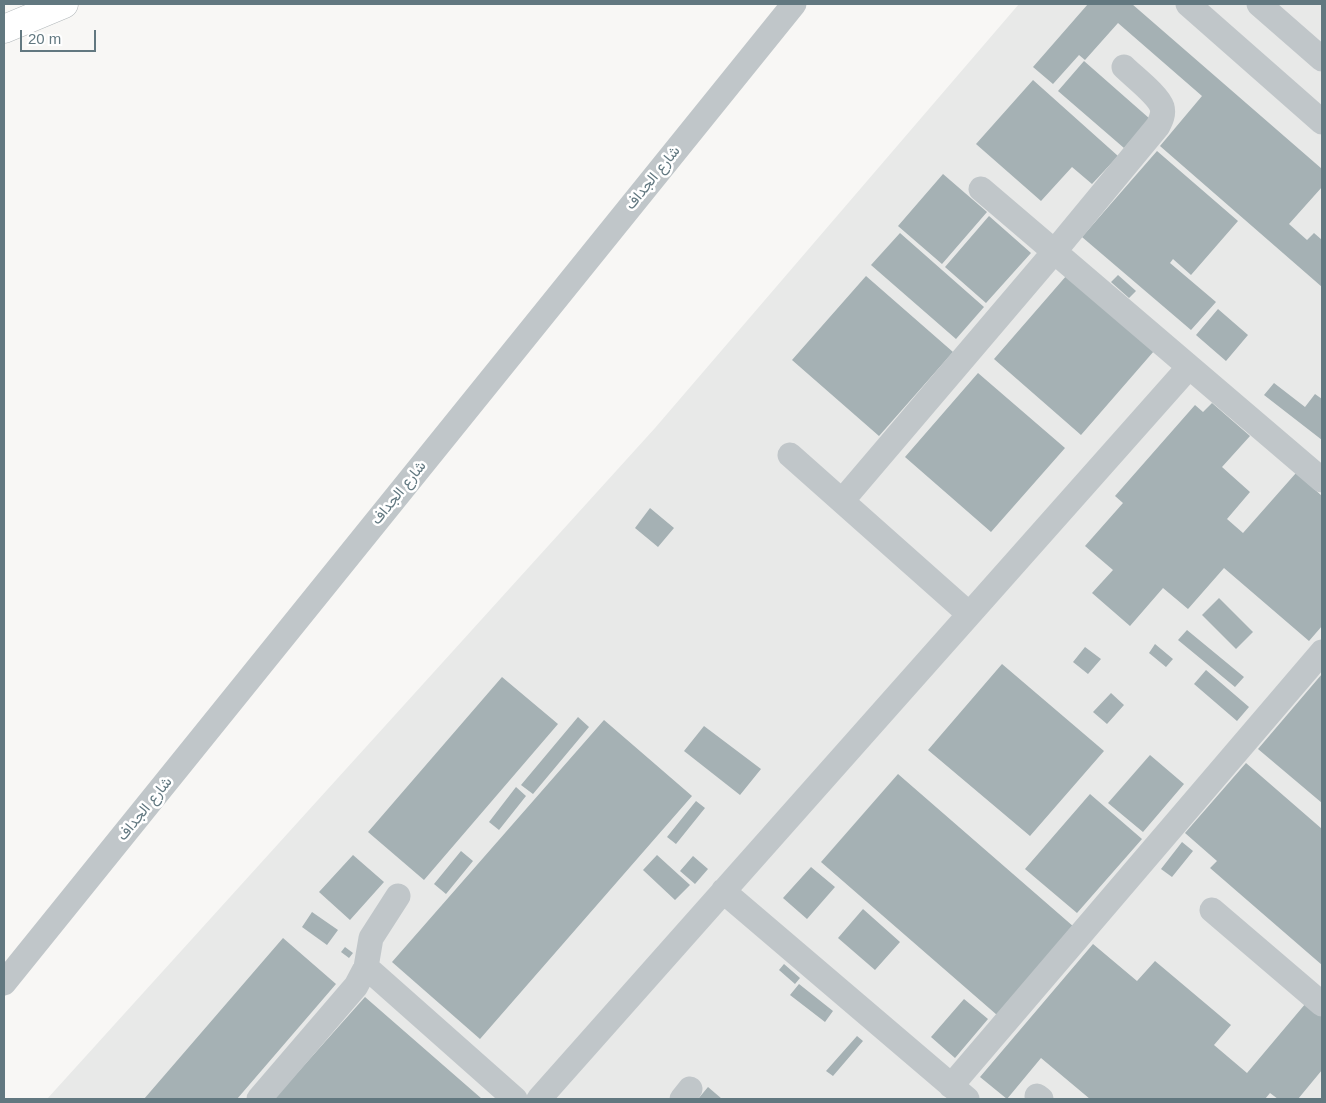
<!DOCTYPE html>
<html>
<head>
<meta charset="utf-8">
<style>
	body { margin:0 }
	#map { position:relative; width:1326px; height:1103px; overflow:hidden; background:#f8f7f5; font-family:Helvetica,sans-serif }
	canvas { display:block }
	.frame { position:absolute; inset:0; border:5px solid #627880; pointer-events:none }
	.scale { position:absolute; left:20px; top:30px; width:76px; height:22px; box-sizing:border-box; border:2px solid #627880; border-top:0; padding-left:6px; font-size:15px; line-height:18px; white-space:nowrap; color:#627880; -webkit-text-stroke:4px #fff; paint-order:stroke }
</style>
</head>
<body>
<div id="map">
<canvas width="1326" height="1103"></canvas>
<div class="frame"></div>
<div class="scale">20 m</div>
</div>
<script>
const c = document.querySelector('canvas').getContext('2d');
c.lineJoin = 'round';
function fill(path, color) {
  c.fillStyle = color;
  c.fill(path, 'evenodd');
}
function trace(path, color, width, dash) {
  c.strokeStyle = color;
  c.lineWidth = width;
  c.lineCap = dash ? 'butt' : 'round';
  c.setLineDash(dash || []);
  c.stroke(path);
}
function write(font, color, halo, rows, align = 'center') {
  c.font = font + ' Helvetica,Vazirmatn,sans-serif';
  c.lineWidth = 5;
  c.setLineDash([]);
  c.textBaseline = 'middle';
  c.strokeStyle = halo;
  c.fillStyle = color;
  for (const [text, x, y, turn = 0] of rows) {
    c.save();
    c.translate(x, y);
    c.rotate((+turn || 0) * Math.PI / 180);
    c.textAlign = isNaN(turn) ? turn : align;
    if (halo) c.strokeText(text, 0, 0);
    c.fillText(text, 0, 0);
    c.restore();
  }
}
const built = new Path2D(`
	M1019,4h303v1095h-1275l608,-671z`);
const building = new Path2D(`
	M1088,4h44l190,165v18l-33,37 18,16 7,-7 8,7v47l-162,-141 42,-50 -84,-73 -33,37 -6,-5 -26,29 -20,-17z
	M1084,61l66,58 -26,29 -66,-57z
	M1033,80l85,76 -26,28 -20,-17 -31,34 -65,-57z
	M1157,151l81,70 -47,54 -18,-16 -3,4 46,39 -25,28 -109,-93z
	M943,174l44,38 -45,52 -44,-38z
	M989,216l42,37 -45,50 -41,-36z
	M900,233l84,74 -28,32 -85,-74z
	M1067,275l87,76 -73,84 -87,-76z
	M1118,275l18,16 -7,7 -18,-16z
	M866,276l87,76 -74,84 -87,-76z
	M1218,309l30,26 -22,26 -30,-26z
	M978,373l87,75 -74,84 -86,-75z
	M1274,383l31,24 10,-13 7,5v41l-58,-45z
	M1212,403l38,33 -28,31 28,25 -23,27 16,14 53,-60 26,23v130l-13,15 -85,-73 -36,41 -25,-21 -33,38 -38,-33 21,-23 -28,-24 38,-43 -8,-7 80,-91 8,7z
	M650,508l24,20 -16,19 -23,-19z
	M1219,598l34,34 -17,17 -34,-34z
	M1187,630l57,47 -9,10 -57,-47z
	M1155,644l18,15 -7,8 -17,-14z
	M1085,647l16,12 -13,15 -15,-12z
	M1002,664l102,87 -74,85 -102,-86z
	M1206,670l43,37 -12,14 -43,-37z
	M1322,674v129l-64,-54z
	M502,677l56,47 -134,156 -56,-48z
	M1111,693l13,12 -17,19 -14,-12z
	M578,717l11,10 -56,67 -12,-9z
	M604,720l88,76 -212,243 -88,-77z
	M704,726l57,43 -21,26 -56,-44z
	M1150,755l34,29 -41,48 -35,-29z
	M1246,763l76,66v136l-112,-97 7,-7 -32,-28z
	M898,774l176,153 -77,88 -176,-153z
	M516,787l10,9 -27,34 -10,-8z
	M1090,794l52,45 -65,74 -52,-44z
	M696,801l9,7 -29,36 -9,-7z
	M1182,842l11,9 -21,26 -11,-8z
	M461,851l12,10 -27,33 -12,-10z
	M353,855l31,27 -34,38 -31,-28z
	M657,855l33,30 -15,15 -32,-30z
	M693,856l15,13 -13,15 -15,-13z
	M811,867l24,20 -28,32 -24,-21z
	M863,909l37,33 -25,28 -37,-32z
	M312,912l26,18 -11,15 -25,-18z
	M283,938l53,46 -99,115h-93z
	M1093,944l44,37 18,-20 76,64 -17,20 33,28 59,-70 16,13v54l-24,29h-20l-8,-6 -5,6h-175l-49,-41 -34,41 -27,-22z
	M345,947l8,6 -4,5 -8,-6z
	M784,964l16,14 -5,6 -16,-14z
	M799,984l34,27 -8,11 -35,-27z
	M365,997l117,102h-208z
	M964,999l24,20 -33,39 -24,-21z
	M857,1036l6,5 -30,35 -7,-5z
	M708,1087l14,12h-24z`);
const minor = new Path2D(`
	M1188,4l134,118
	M1259,4l63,55
	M981,189l341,291
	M790,455l179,159
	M842,501l212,-249 104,-126c3,-6 6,-12 4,-19 -4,-12 -28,-30 -38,-40
	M723,891l244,208
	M1212,910l110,94
	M366,967l149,132
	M4,983l790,-979
	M951,1086l371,-434
	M1037,1096l4,3
	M259,1099l97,-113 10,-19 5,-29 27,-42
	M539,1099l650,-732
	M682,1099l8,-10`);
const highway = new Path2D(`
	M4,29l60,-25`);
const streetNames = [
	["شارع الجداف",653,178,-51],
	["شارع الجداف",399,493,-51],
	["شارع الجداف",145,809,-51]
];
fill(built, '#e8e9e8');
fill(building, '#a5b1b4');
trace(highway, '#b1b7ba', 29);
trace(minor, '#c0c6c9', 25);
trace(highway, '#fff', 28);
write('15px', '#627880', '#fff', streetNames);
</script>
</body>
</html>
